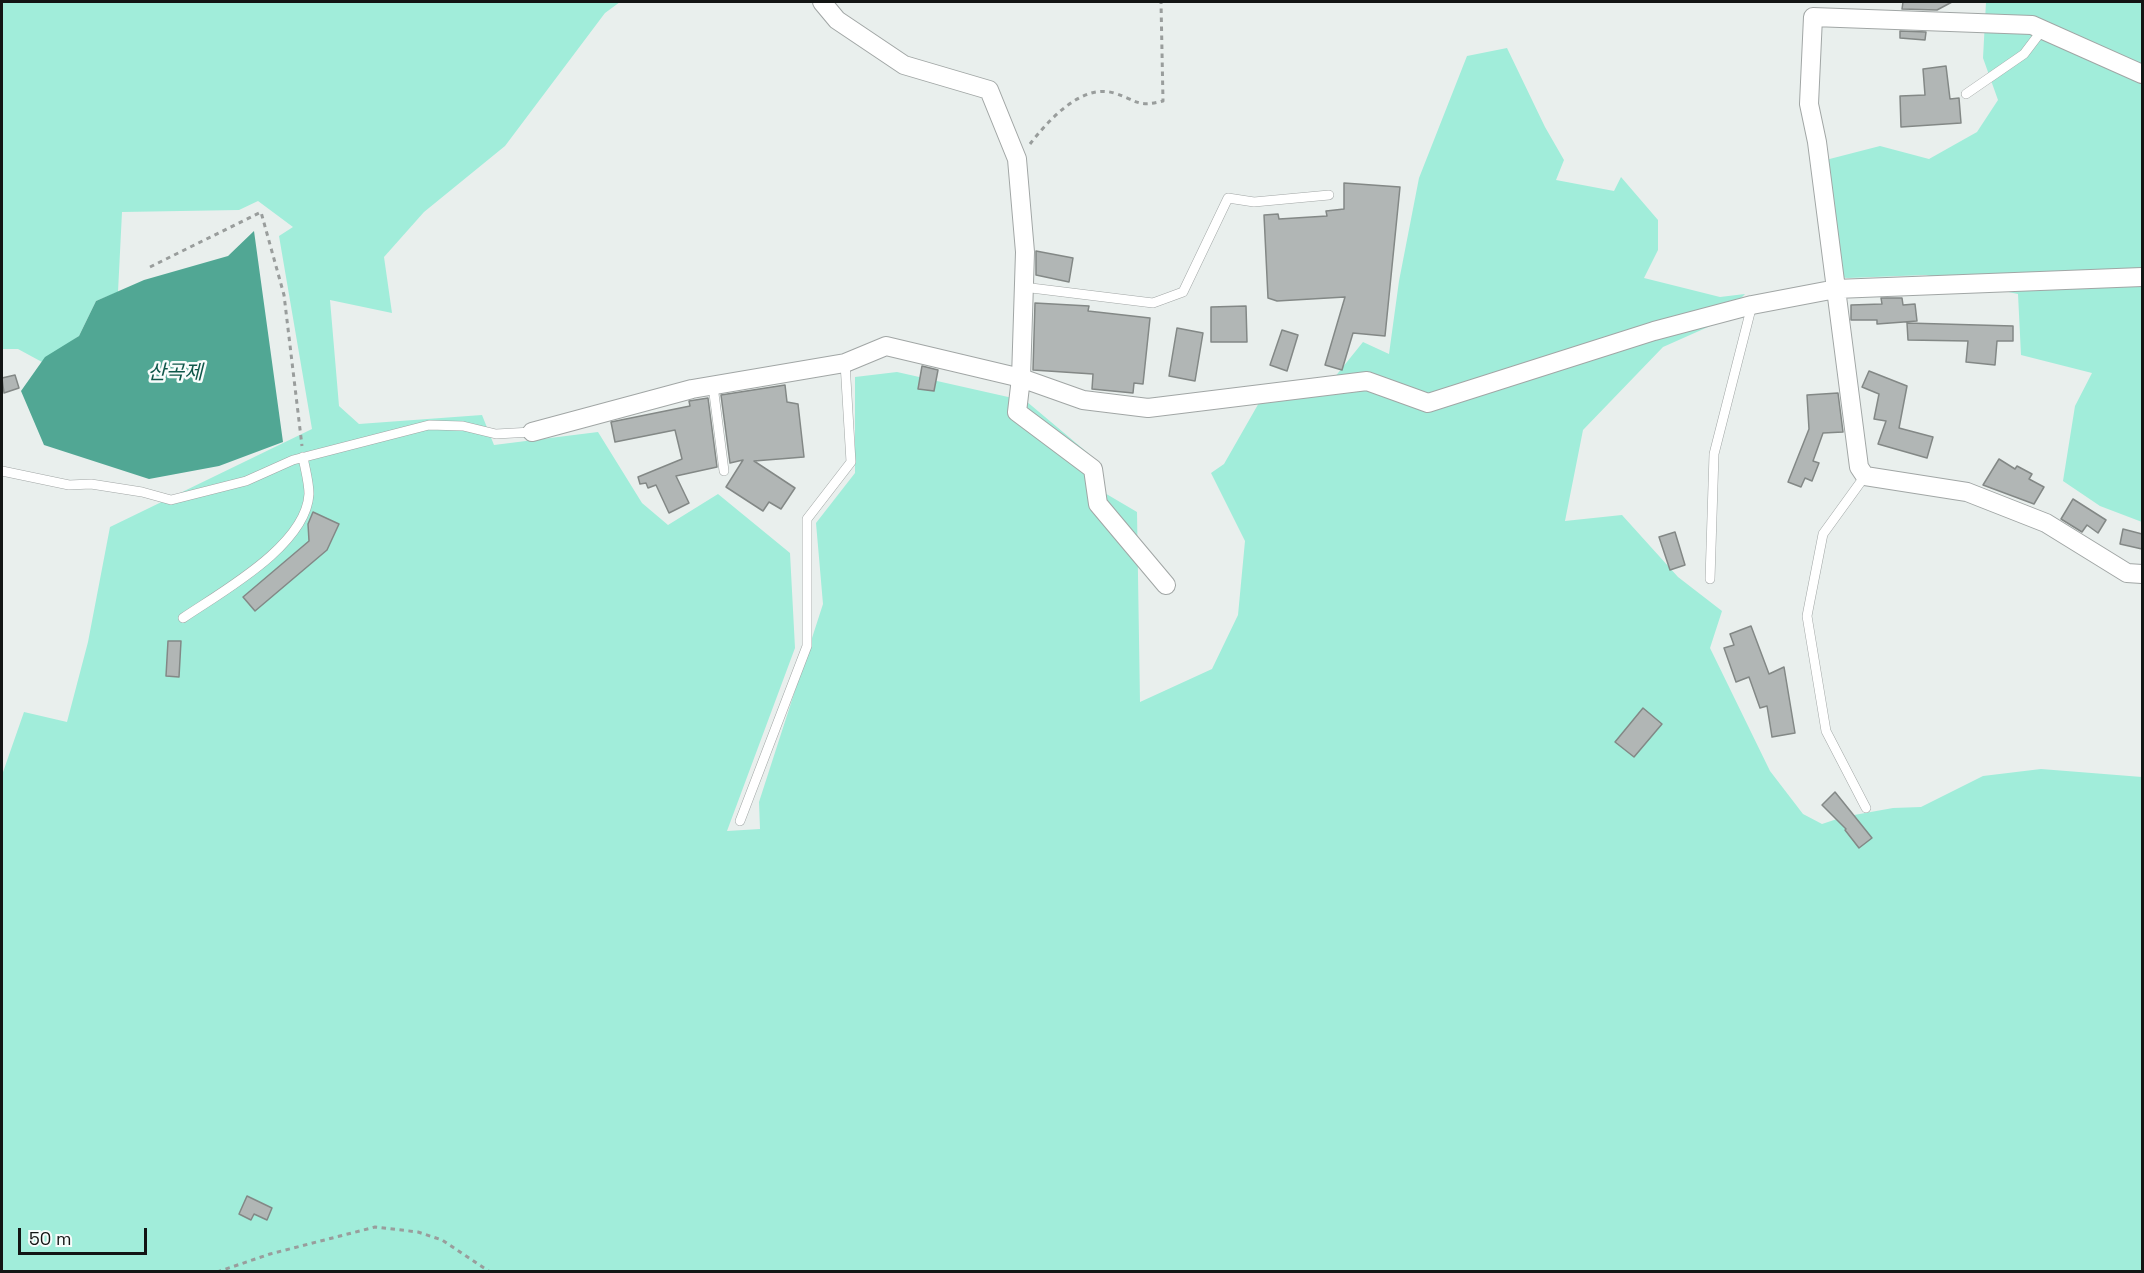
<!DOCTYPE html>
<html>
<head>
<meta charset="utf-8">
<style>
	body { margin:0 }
	#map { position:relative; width:2144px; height:1273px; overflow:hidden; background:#e9efed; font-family:"Space Grotesk",sans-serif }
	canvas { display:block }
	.frame { position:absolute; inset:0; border:3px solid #131514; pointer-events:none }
	.scale { position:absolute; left:18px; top:1228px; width:129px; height:27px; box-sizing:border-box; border:3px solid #131514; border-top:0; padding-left:8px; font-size:18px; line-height:21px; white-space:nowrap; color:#131514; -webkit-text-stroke:4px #f7fcfb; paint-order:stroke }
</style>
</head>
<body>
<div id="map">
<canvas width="2144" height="1273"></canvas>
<div class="frame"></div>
<div class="scale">50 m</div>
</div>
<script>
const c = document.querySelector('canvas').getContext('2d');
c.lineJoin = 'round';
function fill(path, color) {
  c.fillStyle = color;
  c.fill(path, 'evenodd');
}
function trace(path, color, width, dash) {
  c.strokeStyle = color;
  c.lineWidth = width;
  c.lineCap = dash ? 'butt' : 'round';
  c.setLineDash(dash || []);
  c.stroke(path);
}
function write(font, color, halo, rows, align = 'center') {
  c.font = font + ' "Space Grotesk","Noto Sans KR",sans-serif';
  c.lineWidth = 5;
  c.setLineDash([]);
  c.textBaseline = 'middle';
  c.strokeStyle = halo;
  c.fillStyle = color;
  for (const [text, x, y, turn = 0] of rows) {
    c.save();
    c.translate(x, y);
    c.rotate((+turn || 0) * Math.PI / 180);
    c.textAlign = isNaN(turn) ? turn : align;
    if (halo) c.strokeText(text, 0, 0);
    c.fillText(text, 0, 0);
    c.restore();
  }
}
const green = new Path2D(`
	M2,2h618l-15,11 -100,133 -81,66 -40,45 8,56 -62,-13 9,106 20,18 123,-9 12,30 104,-13 44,71 26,22 50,-31 72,59 5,95 -68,183 33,-2 -1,-27 64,-198 -7,-81 39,-50v-96l42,-5 129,29 75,63 2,28 34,20 3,190 72,-33 26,-54 7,-74 -34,-68 13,-9 36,-63 74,-23 29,-36 26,12 10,-73 20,-103 48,-122 40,-8 38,79 19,33 -8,20 58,11 7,-14 37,43v30l-14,28 76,19 25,-3 -28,29 -54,24 -80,83 -18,91 57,-6 56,62 44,34 -12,37 60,123 33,43 19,10 21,-7 50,-9 28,-1 62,-31 58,-7 101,8v494h-2140v-496l22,-63 43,10 21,-80 22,-115 202,-98 -33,-193 14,-9 -35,-26 -19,9 -117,2 -4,80 -22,9 -17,35 -37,26 -24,-13h-16z
	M1986,2h156v520l-42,-16 -37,-25 12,-75 17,-33 -71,-18 -3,-61 -92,-19 -78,3 -23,-2 -11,-113 66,-17 49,13 48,-27 21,-32 -15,-42z`);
const water = new Path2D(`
	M254,231l29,211 -64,24 -70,13 -105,-34 -23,-54 24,-34 34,-21 17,-35 48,-21 84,-24z`);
const building = new Path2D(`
	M1903,2h49l-15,8 -35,-1z
	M1900,31l26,1 -1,8 -25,-2z
	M1946,66l4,33 9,-1 2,25 -60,4 -1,-31 25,-1 -2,-26z
	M1344,183l56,4 -15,149 -32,-3 -11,37 -17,-5 20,-68 -68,4 -9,-3 -4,-83 14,-1 1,5 48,-3 -1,-5 18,-2z
	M1036,251l37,7 -4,24 -33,-7z
	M1881,298h21l1,7 12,-1 2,17 -40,3v-4h-26v-15l31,-1z
	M1035,303l54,3 -1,5 62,7 -7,66 -9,-1 -1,10 -41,-4 1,-15 -60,-4z
	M1246,306l1,36h-36v-35z
	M1907,323l106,3v15h-16l-2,24 -29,-3 2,-21 -60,-1z
	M1177,328l26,5 -8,48 -26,-5z
	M1282,330l16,5 -11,36 -17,-6z
	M922,366l16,4 -4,21 -16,-2z
	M1869,371l38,15 -8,42 34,9 -6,21 -49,-14 8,-23 -12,-2 5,-25 -17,-7z
	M15,375l4,13 -15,5 -2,-15z
	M785,385l2,17 11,2 6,53 -50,4 41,27 -14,21 -12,-7 -6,9 -37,-24 17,-27 -13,3 -9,-68z
	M1838,393l5,39 -20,1 -10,28 6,2 -7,18 -7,-3 -4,9 -13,-5 21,-53 -2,-34z
	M708,398l9,69 -41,9 13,27 -20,10 -13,-28 -8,3 -2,-5 -6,1 -2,-7 44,-18 -7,-29 -60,12 -4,-20 79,-16 -1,-5z
	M1999,459l16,10 2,-3 15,8 -3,5 15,8 -10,17 -51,-19z
	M2073,499l33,21 -8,13 -11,-8 -5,7 -21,-13z
	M313,512l26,12 -12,26 -72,61 -12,-14 66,-56 -1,-17z
	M2123,529l19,5v15l-22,-5z
	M1675,532l10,33 -15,5 -11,-33z
	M1751,626l18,48 15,-7 11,66 -23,4 -5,-31 -7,2 -11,-31 -13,5 -12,-34 10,-3 -4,-11z
	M168,641h13l-2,36 -13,-1z
	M1643,708l19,16 -28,33 -19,-15z
	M1835,792l37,46 -13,10 -14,-18 1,-1 -24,-24z
	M247,1196l25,12 -5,12 -13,-6 -3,6 -12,-6z`);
const path = new Path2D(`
	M1030,144c17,-22 51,-61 84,-51 23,7 23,15 49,8l-2,-99
	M150,267l111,-55 23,83 18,151
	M217,1272l53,-18 105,-27 43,5 24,8 48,32`);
const service = new Path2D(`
	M1966,94l58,-40 19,-25
	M1023,287l130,16 30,-11 45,-94 26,4 75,-7
	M713,386l11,85
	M2,471l67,14 22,-1 51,8 29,8 75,-19 47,-21 136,-35 34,1 33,8 36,-2
	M1865,476l-42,58 -16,82 19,115 40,77
	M1710,579l4,-125 38,-149
	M183,618c38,-26 123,-72 126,-124 0,-12 -4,-25 -6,-37
	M740,821l67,-175v-127l44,-57 -6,-99`);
const minor = new Path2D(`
	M822,2l15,18 67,45 85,25 28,69 8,93 -4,126 -4,34 76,57 5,35 68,81
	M2142,74l-110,-49 -219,-8 -4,87 8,38 42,325 6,9 102,16 79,31 81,50 15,1
	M532,432l160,-43 153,-26 41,-17 135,32 62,22 65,8 219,-27 61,22 226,-72 98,-26 84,-16 306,-12`);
const waterNames = [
	["산곡제",175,374]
];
fill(green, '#a1edda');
fill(water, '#51a794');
fill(building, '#b1b6b5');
trace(building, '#838886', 1.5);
trace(service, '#a1a6a5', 10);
trace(minor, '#a1a6a5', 20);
trace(path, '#999d9c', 3, [4.5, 4.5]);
trace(service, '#fff', 9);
trace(minor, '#fff', 18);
write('italic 20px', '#0f574a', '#f7fcfb', waterNames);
</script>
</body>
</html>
